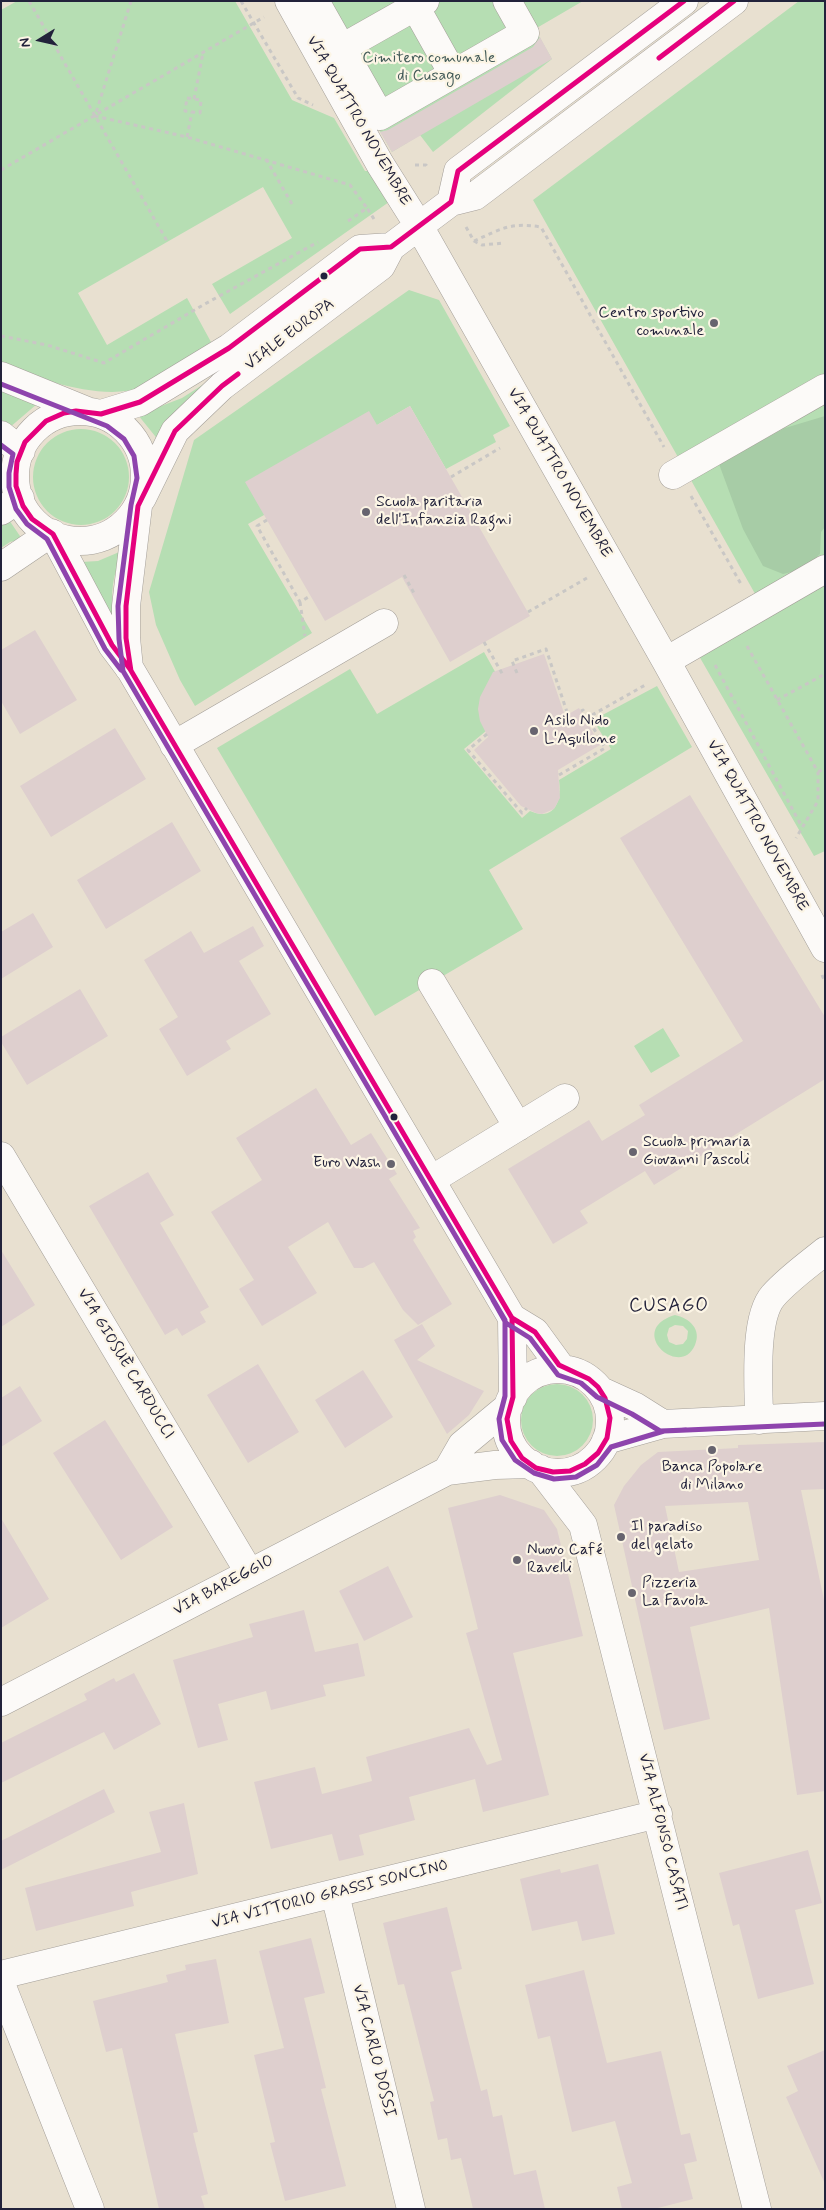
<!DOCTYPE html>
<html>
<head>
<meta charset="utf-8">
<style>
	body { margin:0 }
	#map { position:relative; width:826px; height:2210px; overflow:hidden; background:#e8e0d0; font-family:Mynerve,sans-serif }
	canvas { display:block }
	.frame { position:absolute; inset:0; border:2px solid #22223b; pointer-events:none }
	.north { position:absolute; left:15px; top:15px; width:50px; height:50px; -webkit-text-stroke:4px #fcf5e5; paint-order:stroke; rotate:260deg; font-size:14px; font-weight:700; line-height:20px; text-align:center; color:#22223b }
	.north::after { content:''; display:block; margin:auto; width:18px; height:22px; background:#22223b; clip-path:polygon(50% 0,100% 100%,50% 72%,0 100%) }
</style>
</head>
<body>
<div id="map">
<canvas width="826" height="2210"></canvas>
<div class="frame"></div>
<div class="north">N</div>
</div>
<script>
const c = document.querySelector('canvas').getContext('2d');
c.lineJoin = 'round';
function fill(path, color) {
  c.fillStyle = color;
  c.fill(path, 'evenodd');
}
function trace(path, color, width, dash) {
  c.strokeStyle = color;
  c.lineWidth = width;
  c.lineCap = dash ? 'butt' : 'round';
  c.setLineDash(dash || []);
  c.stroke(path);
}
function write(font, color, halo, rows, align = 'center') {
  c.font = font + ' Mynerve,sans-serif';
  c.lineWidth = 4.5;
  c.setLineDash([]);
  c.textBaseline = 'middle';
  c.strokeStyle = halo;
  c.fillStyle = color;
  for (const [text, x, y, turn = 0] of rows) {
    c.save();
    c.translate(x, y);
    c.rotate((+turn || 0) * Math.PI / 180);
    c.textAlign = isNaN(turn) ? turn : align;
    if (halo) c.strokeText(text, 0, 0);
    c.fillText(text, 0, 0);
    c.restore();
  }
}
const green = new Path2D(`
	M17,1h218l57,99 42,18 31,53h10l14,31 -159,112 -18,-30 80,-46 -29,-51 -185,106 29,52 80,-47 24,44c-21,15 -43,37 -67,45 -43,15 -103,-8 -143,-22v-355z
	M305,1h278l-48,28 17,30 -119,93 -13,-17 -28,17z
	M799,1h26v850l-11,5 -115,-200 68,-41 -234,-415z
	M409,290l30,10 71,126 -17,9 3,7 -50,27 -36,-63 -33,19 -113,90 -16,9 64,109 -117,73 -15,-26 -24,-55 -7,-33 45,-152z
	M207,382l-49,60 -3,-6 -17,-21 44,-17z
	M1,390l36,14 -28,24 -8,-9z
	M33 477a48 48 0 1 1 96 0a48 48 0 1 1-96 0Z
	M7,517l15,22 -12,3 -9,6v-26z
	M124,550c-12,27 -13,39 -11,69l-32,-57 17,-1z
	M484,652l14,25 -12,54 -22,18 58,69 8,-7c25,11 32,-11 29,-31l52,-31 -18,-29 64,-34 35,61 -203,123 34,59 -148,87 -158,-268 133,-79 27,45z
	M663,1028l17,28 -29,17 -17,-27z
	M675,1315c14,3 27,14 20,30 -15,35 -70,-15 -20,-30zM675,1325l8,1 5,5 -1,8 -4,5 -7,1 -7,-3 -2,-7 2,-7z
	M521 1420a36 36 0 1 1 72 0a36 36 0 1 1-72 0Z`);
const forest = new Path2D(`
	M825,416v111l-4,5 -1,22 -16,15 -21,5 -20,-8 -20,-37 -24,-65 66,-36z`);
const building = new Path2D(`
	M540,37l12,22 -160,93 -12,-20 8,-2 145,-83z
	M410,406l120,210 -80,46 -48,-85 -77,44 -80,-139 124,-71 8,14z
	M35,630l42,70 -57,34 -19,-33v-51z
	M544,654l21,62 14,-8 21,37 -42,25 2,28 -6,11 -12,5 -6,-1 -15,-7 -47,-56 14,-13 -8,-16 -2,-12 2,-12 13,-25z
	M115,728l31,51 -95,58 -31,-51z
	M690,795l135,222v62l-171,106 -9,-14 -65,40 8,12 -35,21 -45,-75 81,-49 13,21 43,-26 -6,-10 104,-64 -123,-203z
	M172,822l29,49 -95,58 -29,-49z
	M33,913l20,34 -52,32v-47z
	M253,926l11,20 -25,15 32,53 -45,27 5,8 -44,27 -28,-47 19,-12 -34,-57 47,-29 13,22z
	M80,989l28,47 -81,49 -26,-43v-5z
	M316,1088l35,57 20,-12 26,41 -8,5 31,49 -7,3 3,6 -3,3 39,64 -34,21 -15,-15 -29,-48 -11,6h-9l-26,-46 -40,25 29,46 -55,33 -23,-37 15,-9 -43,-68 51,-32 -26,-42z
	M148,1172l26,43 -14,8 49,84 -9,5 6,10 -24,14 -5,-8 -12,7 -76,-129z
	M1,1250l34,55 -34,22z
	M422,1324l13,22 -18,14 67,31 -15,24 -22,19 -53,-94z
	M258,1364l41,68 -51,31 -41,-68z
	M363,1370l30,47 -48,31 -30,-48z
	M20,1386l22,35 -41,26v-49z
	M105,1420l68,107 -52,33 -68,-107z
	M825,1442v47l-24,1 24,115v186l-28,4 -28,-187 -79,19 20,92 -46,11 -50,-225 10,-19 17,-21 17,-13 80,-4v-3zM748,1502l11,58 -80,12 -14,-66z
	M500,1495l44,15 13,19 26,107 -70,17 36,142 -66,17 -8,-33 -66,18 6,23 -56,15 5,20 -25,6 -7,-27 -61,15 -17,-67 61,-15 7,27 50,-13 -6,-24 103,-29 18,37 15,-5 -36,-127 12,-4 -30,-121z
	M1,1518l48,81 -48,29z
	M388,1566l25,51 -49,24 -25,-50z
	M304,1610l11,42 43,-9 7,33 -42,9 3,11 -55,14 -5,-19 -48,13 10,36 -30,8 -25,-88 80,-23 -4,-13z
	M134,1673l27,51 -47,26 -10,-18 -103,51v-40l86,-43 -3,-6 30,-16 2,4z
	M104,1789l11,23 -114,58v-29z
	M184,1803l14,71 -67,18 3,14 -98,25 -11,-43 136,-36 -12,-40z
	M808,1850l14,53 -27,7 19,74 -56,15 -19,-75 -6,2 -14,-53z
	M598,1864l17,70 -33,7 -5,-20 -45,10 -12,-52 40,-10 1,4z
	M447,1907l15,62 -11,3 30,119 6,-2 6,28 9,-2 12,60 22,-5 9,39h-72l-12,-51 -10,2 -4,-22 -9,2 -8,-38 4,-1 -30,-117 -6,1 -15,-62z
	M311,1938l14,55 -21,5 22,90 -5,1 25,97 -61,15 -15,-58 5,-1 -21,-87 30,-7 -25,-97z
	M216,1959l13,64 -54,11 23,98 -5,1 15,61 -7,2 4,13h-46l-37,-161 -16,4 -13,-51 75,-19 -2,-7 20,-5 -1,-5z
	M584,1970l23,93 54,-12 20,84 9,-2 7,28 -13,3 9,35 -39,10h-32l-5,-22 15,-4 -17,-62 -43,11 -22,-96 -12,3 -13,-54z
	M825,2050v134l-39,-87 12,-6 -11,-25z`);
const path = new Path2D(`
	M29,1l138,240
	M131,1l-36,115 92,21 163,48 17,23
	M241,1l57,97 15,7
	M187,98l14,2 -1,13 -15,-2z
	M194,99l9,-46
	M187,137l5,-25
	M266,159l26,45
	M415,165h11l3,4
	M1,170l263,-153
	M348,221l19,-13 7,11
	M466,227l8,14c27,-12 36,-19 67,-14l123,220
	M474,241l8,4 22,-2
	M1,336l46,9 57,18 99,-58 115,-63
	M451,477l49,-29
	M691,496l50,88
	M267,520l-10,6 43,76 10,-6
	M404,575l11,20
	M300,602l5,34
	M528,612l59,-34
	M484,642l19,33
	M747,646l71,126v29l-22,37
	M715,665l87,162
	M517,673l-5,-12 34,-12 22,66
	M777,700l48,-26
	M585,719l62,-35
	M487,734l-19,16 54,63 5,-5
	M818,772l7,-4
	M559,775l46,-27 -22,-38 -2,1
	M822,975l3,7`);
const minor = new Path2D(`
	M289,1l91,163 39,62 247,435 159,287
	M315,1l65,115 145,-83 -18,-32
	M412,1l41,73
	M326,57l99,-56
	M451,202l7,-31 226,-170
	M1,376l86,35
	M15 476a65 65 0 1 1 130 0a65 65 0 1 1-130 0Z
	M101,414l39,-12 89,-54 131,-99 31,-2
	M1,435l20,16
	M673,475l152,-87
	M142,498l33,-67 47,-45 159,-120 10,-19 60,-45 24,-6 259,-195
	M1,511l19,-13
	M53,534l59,111 18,24 382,649 23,14 27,37
	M1,567l50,-34
	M666,661l159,-92
	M129,668l-3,-30v-32l12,-100
	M174,745l210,-122
	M432,983l86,144
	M1,1156l248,416
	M431,1180l134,-82
	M512,1318l1,79
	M506 1421a52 52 0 1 1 104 0a52 52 0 1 1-104 0Z
	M601,1391l35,16 27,17
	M759,1420c0,-31 -6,-101 14,-124 15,-17 35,-31 52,-45
	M606,1440l57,-16 162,-8
	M540,1469l43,56 174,684
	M447,1471l15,-26 47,-39
	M1,1702l446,-231 48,-6 36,-1
	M335,1894l76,315
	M1,1975l657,-161
	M1,1984l89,225`);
const bus1 = new Path2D(`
	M659,58l75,-57
	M131,671l-5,-33v-32l12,-100 37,-75 47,-45 16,-12
	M512,1318l23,14 24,33 30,14 9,8 7,11 5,20 -3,20 -9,15 -13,11 -15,7 -17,1 -17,-4 -14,-10 -11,-17 -4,-22 6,-22z
	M512,1318l-382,-649 -18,-24 -59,-111 -21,-15 -9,-13 -7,-20v-12l1,-12 8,-20 21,-21 18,-8 12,-2 25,3 39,-12 89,-54 131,-99 31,-2 60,-45 7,-31 226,-170`);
const bus2 = new Path2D(`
	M1,384l106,42 17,13 10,17 3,22 -6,27 -13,101 1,33 4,32 382,649v76l-6,23 3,21 13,20 19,13 20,6 22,-2 21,-12 14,-18 53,-16 161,-7
	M1,445l12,9 -4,19v14l7,22 11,15 20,15 58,110 16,21
	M493,1300l13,23 24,15 28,37 23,8 16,14 35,17 28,17 26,-1`);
const markers = [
	[324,276,4.5,"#22223b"],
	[714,323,5,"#67646f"],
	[366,512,5,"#67646f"],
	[534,731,5,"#67646f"],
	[394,1117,4.5,"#22223b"],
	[633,1152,5,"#67646f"],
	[391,1164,5,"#67646f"],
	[712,1450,5,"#67646f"],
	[621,1537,5,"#67646f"],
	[517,1560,5,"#67646f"],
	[632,1593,5,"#67646f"]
];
const parkNames = [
	["Cimitero comunale",429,59],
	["di Cusago",429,77]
];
const streetNames = [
	["VIA QUATTRO NOVEMBRE",358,121,60],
	["VIALE EUROPA",290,335,-37],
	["VIA QUATTRO NOVEMBRE",559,473,60],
	["VIA QUATTRO NOVEMBRE",757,826,61],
	["VIA GIOSUÈ CARDUCCI",125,1364,59],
	["VIA BAREGGIO",224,1586,-28],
	["VIA ALFONSO CASATI",662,1832,76],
	["VIA VITTORIO GRASSI SONCINO",330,1895,-14],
	["VIA CARLO DOSSI",373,2051,76]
];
const poiNames = [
	["Centro sportivo",704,314,"right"],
	["comunale",704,332,"right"],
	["Scuola paritaria",376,503],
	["dell'Infanzia Ragni",376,521],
	["Asilo Nido",544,722],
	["L'Aquilone",544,740],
	["Scuola primaria",643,1143],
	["Giovanni Pascoli",643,1161],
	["Euro Wash",381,1164,"right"],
	["Banca Popolare",712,1468,"center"],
	["di Milano",712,1486,"center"],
	["Il paradiso",631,1528],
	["del gelato",631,1546],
	["Nuovo Café",527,1551],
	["Ravelli",527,1569],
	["Pizzeria",642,1584],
	["La Favola",642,1602]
];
const quarterNames = [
	["CUSAGO",669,1307]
];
fill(green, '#b6deb3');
fill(forest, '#a7cca6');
fill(building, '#decfce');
trace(minor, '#a39e98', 29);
trace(path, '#c9c7c5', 3, [4, 4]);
trace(minor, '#fcfaf8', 28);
trace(bus1, '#e5007d', 5);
trace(bus2, '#8e44ad', 5);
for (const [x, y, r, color] of markers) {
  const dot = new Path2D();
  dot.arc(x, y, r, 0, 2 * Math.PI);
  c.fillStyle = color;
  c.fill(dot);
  trace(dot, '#fcf5e5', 2);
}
write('16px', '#425a58', '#fcf5e5', parkNames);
write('16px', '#22223b', '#fcf5e5', streetNames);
write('16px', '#22223b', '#fcf5e5', poiNames, 'left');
c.letterSpacing = '1px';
write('19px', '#22223b', '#fcf5e5', quarterNames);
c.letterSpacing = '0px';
</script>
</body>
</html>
